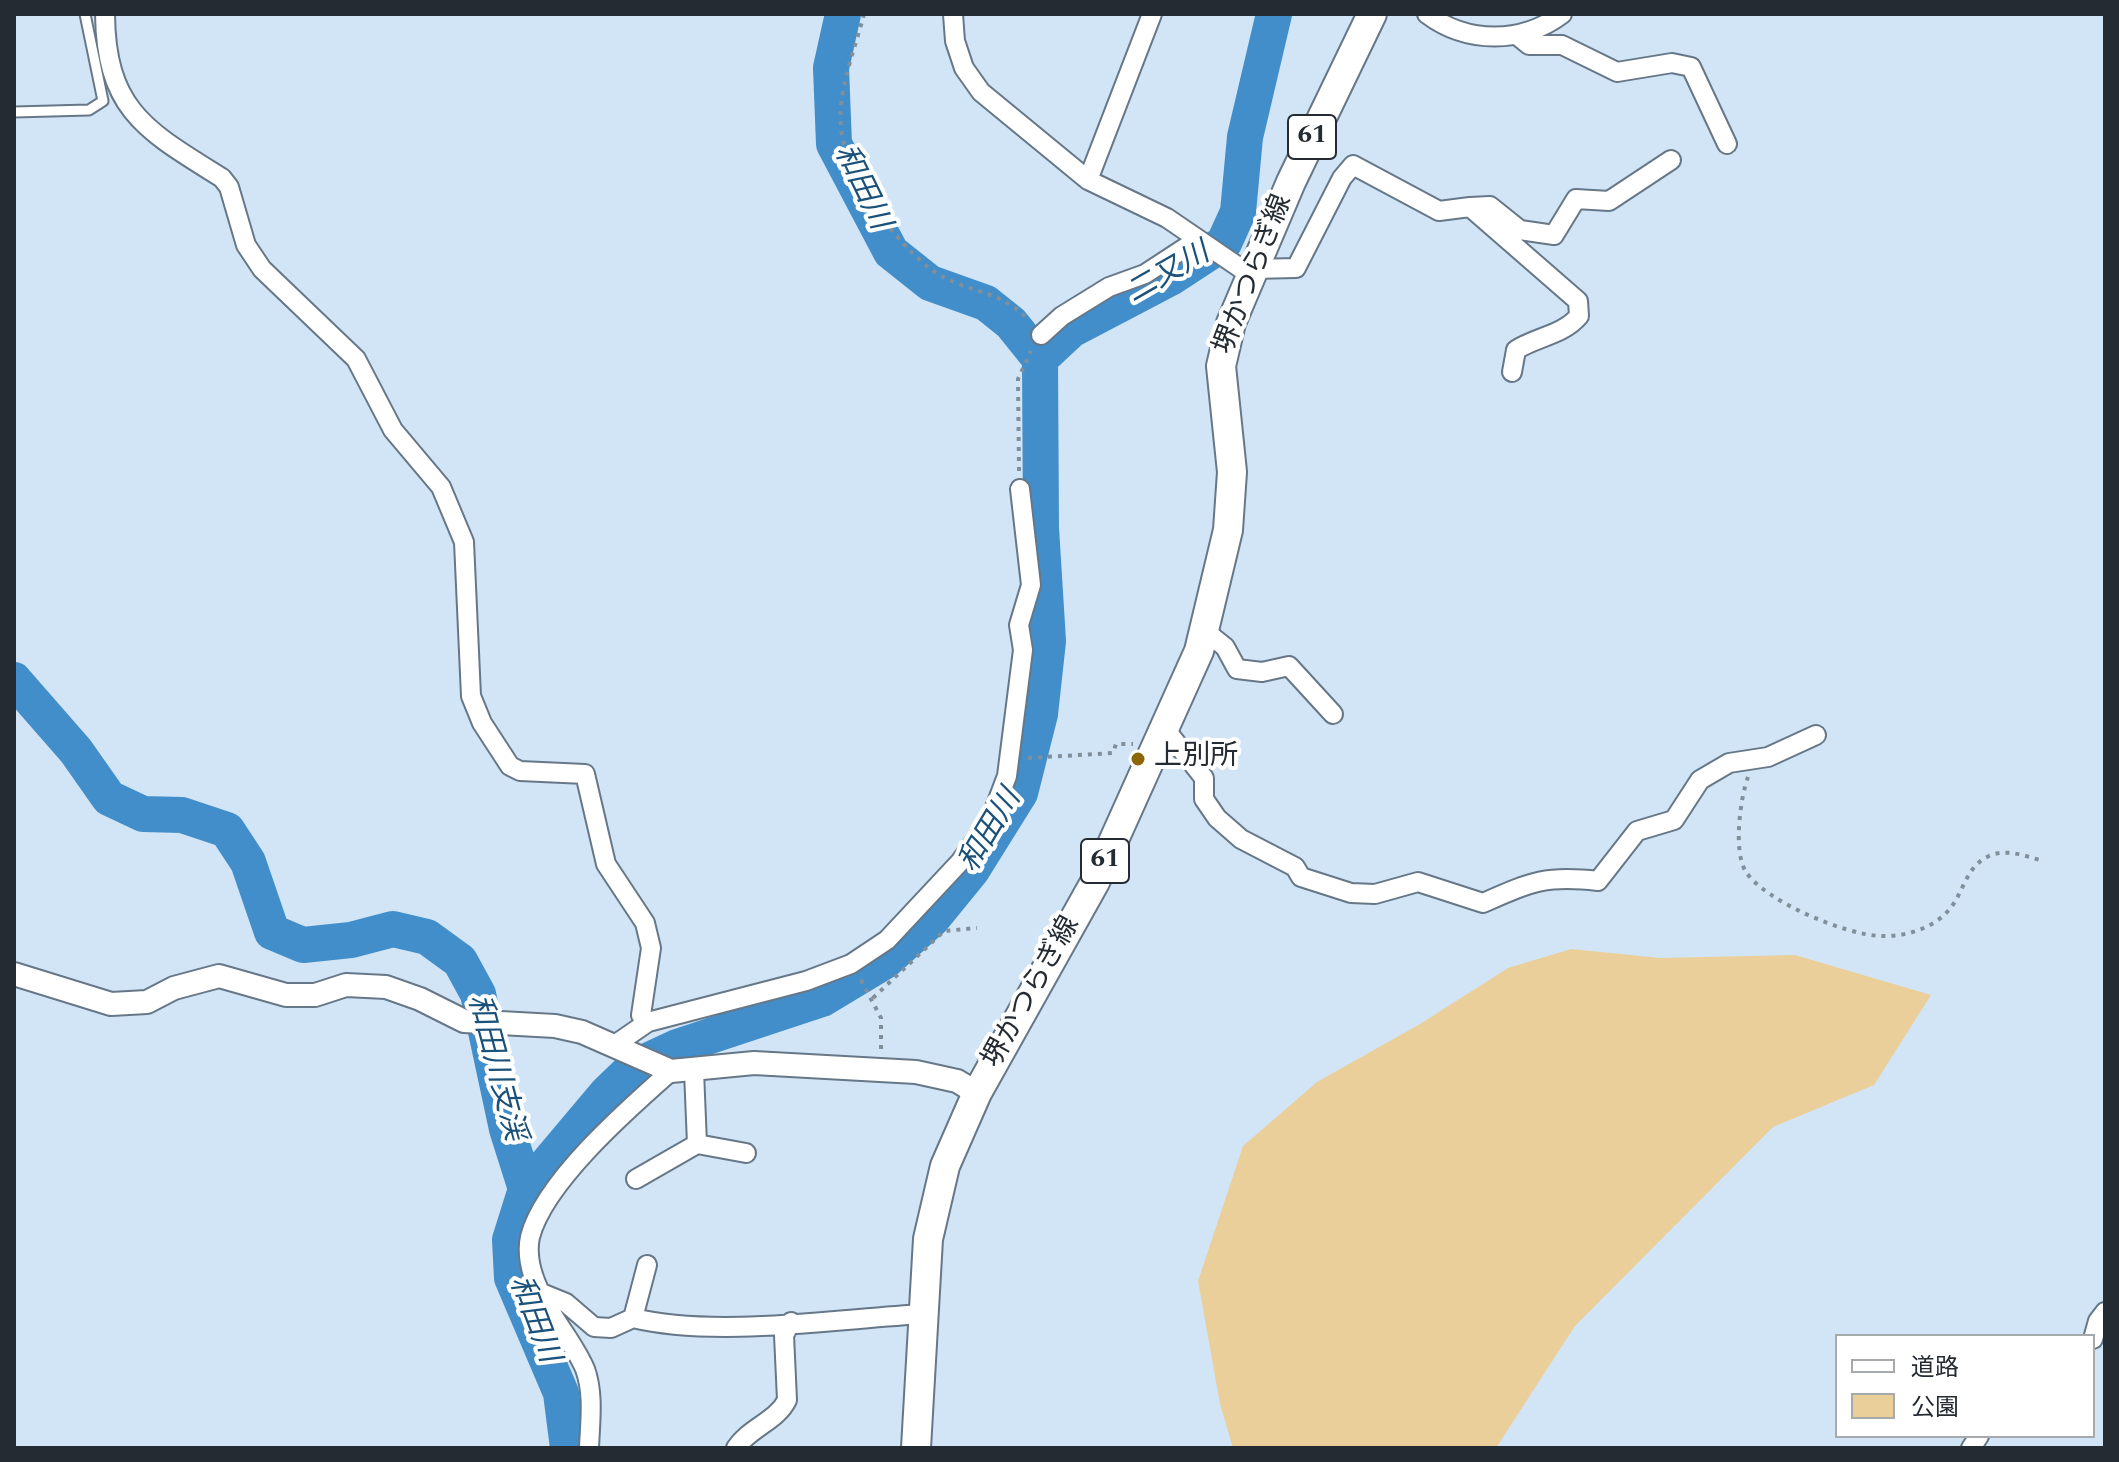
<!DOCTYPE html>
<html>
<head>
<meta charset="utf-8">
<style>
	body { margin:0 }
	#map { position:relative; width:2119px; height:1462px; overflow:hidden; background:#d2e5f6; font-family:Spectral,"Noto Sans JP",serif }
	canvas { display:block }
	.frame { position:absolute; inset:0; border:16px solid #242b32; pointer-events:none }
	.legend { position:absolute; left:1835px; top:1334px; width:260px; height:104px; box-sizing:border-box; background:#fff; border:2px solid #a7aaad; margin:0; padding:10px 14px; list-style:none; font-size:24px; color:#242b32 }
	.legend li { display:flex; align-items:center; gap:16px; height:40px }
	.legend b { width:40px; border:2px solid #a7aaad }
</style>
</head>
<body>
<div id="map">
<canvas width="2119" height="1462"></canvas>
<div class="frame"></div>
<ul class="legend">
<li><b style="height:10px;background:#fff"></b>道路</li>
<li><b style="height:22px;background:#eacf9b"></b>公園</li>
</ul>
</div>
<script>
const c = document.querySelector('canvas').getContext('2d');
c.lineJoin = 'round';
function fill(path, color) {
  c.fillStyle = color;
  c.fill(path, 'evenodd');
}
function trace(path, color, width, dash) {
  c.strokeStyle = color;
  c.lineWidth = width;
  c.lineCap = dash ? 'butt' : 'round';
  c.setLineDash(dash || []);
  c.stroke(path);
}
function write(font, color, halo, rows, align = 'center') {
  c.font = font + ' Spectral,"Noto Sans JP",serif';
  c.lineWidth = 8;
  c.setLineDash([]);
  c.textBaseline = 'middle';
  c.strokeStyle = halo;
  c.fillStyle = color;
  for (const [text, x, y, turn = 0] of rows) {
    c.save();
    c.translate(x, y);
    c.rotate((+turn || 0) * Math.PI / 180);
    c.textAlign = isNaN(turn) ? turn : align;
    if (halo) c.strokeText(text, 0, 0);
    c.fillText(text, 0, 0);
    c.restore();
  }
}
const green = new Path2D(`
	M1571,949l89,9 135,-3 136,40 -57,90 -101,42 -198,199 -79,122h-263l-13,-44 -22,-123 45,-135 74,-64 103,-58 88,-56z`);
const river = new Path2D(`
	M1040,359l31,-29 101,-53 52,-34 14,-31 7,-75 29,-123
	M14,680l62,71 33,47 34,16 39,1 45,15 21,32 24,70 31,13 48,-5 42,-11 34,8 33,24 18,33 29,135 19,60
	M568,1448l-7,-55 -49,-115 -2,-38 16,-51 80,-95 28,-27 43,-20 145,-48 63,-38 47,-42 40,-49 48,-77 20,-79 8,-73 -7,-113 -1,-169 -29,-36 -25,-20 -56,-20 -39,-31 -57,-108 -3,-76 12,-54`);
const path = new Path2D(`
	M864,14c-9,35 -27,78 -23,114 4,47 61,127 102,149 31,16 63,16 86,44
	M1019,471l-1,-92 13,-28
	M1028,758l85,-5 3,-9h17
	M1748,777c-8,22 -15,75 -2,95 20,30 100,63 135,64 23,1 51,-7 67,-25 15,-16 17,-43 39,-54 17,-9 35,-2 53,3
	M861,980l20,38v32
	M873,998l71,-67 33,-3`);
const service = new Path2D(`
	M14,112l75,-2 14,-9 -18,-87`);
const minor = new Path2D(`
	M105,14c1,97 42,117 117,164l7,9 17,58 16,24 94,90 37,71 48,57 23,55 7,154 11,27 28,43 10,5 65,3 21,90 39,59 6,25 -10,67 7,7 158,-41 45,-17 36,-24 73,-78 30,-41 17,-45 16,-126 -4,-25 12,-40 -11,-96
	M953,14l2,27 9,27 17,24 107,88 79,38 82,56
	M1427,14c40,30 95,30 135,0
	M1518,36l11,9h33l55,27 55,-9 19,4 36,77
	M1088,180l64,-166
	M1470,207l20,-1 30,24 34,5 22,-36 33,2 62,-41
	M1252,269l44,-1 46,-90 11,-13 86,46 31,-4 108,94 1,15c-16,19 -43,21 -63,34l-4,22
	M1041,335l21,-19 47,-29 36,-13 52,-34
	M1205,631l20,16 12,22 25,3 27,-6 44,48
	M1166,730l38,48v21l13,19 24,21 54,28 6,10 50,16 24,1 43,-12 65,21c48,-21 62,-28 115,-22l39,-50 37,-11 26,-40 29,-17 39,-6 48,-22
	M616,1044l32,-22
	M694,1071l3,73
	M636,1179l61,-35 49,9
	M647,1265l-14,53c83,20 203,1 290,-4
	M539,1292l27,11 28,24 17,1 22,-10
	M2093,1339l5,-18 7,-9
	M589,1448c1,-25 5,-55 -4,-79 -12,-28 -34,-51 -46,-79 -8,-17 -13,-34 -9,-53 14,-55 99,-129 141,-166
	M736,1448c13,-20 41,-27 51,-48l-3,-65 7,-13
	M1971,1448l8,-12`);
const tertiary = new Path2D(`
	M14,974l97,30 36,-2 27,-14 45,-12 67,19h29l31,-10 40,2 34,12 44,22 91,5 27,6 89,39 83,-8 162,9 41,9 20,12`);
const primary = new Path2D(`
	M916,1448l12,-209 17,-73 32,-73 118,-211 104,-231 29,-121 4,-58 -11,-106 10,-43 60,-141 81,-168`);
const markers = [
	[1138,759,8,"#8c6707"]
];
const shields = [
	[1312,137,48],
	[1105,861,48]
];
const shieldNames = [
	["61",1312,137],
	["61",1105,861]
];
const streetNames = [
	["堺かつらぎ線",1255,275,-69],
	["堺かつらぎ線",1033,993,-61]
];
const poiNames = [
	["上別所",1154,759]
];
const waterNames = [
	["和田川",860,188,64],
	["二又川",1169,275,-30],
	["和田川",992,832,-59],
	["和田川支渓",494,1068,75],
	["和田川",532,1320,69]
];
fill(green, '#eacf9b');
trace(river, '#428eca', 36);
trace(service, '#667787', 13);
trace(minor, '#667787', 22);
trace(tertiary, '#667787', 26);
trace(primary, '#667787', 32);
trace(path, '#818f9b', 4, [4, 6]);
trace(service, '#fff', 9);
trace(minor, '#fff', 18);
trace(tertiary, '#fff', 22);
trace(primary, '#fff', 28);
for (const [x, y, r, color] of markers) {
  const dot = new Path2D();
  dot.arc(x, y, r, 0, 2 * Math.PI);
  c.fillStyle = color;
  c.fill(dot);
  trace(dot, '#fff', 3);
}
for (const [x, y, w] of shields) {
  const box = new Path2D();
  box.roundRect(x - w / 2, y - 22, w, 44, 6);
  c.fillStyle = '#fff';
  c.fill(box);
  trace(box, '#242b32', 2);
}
write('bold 26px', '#242b32', null, shieldNames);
write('28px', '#242b32', '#fff', streetNames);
write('28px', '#242b32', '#fff', poiNames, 'left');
write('italic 30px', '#1a517a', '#fff', waterNames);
</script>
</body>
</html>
